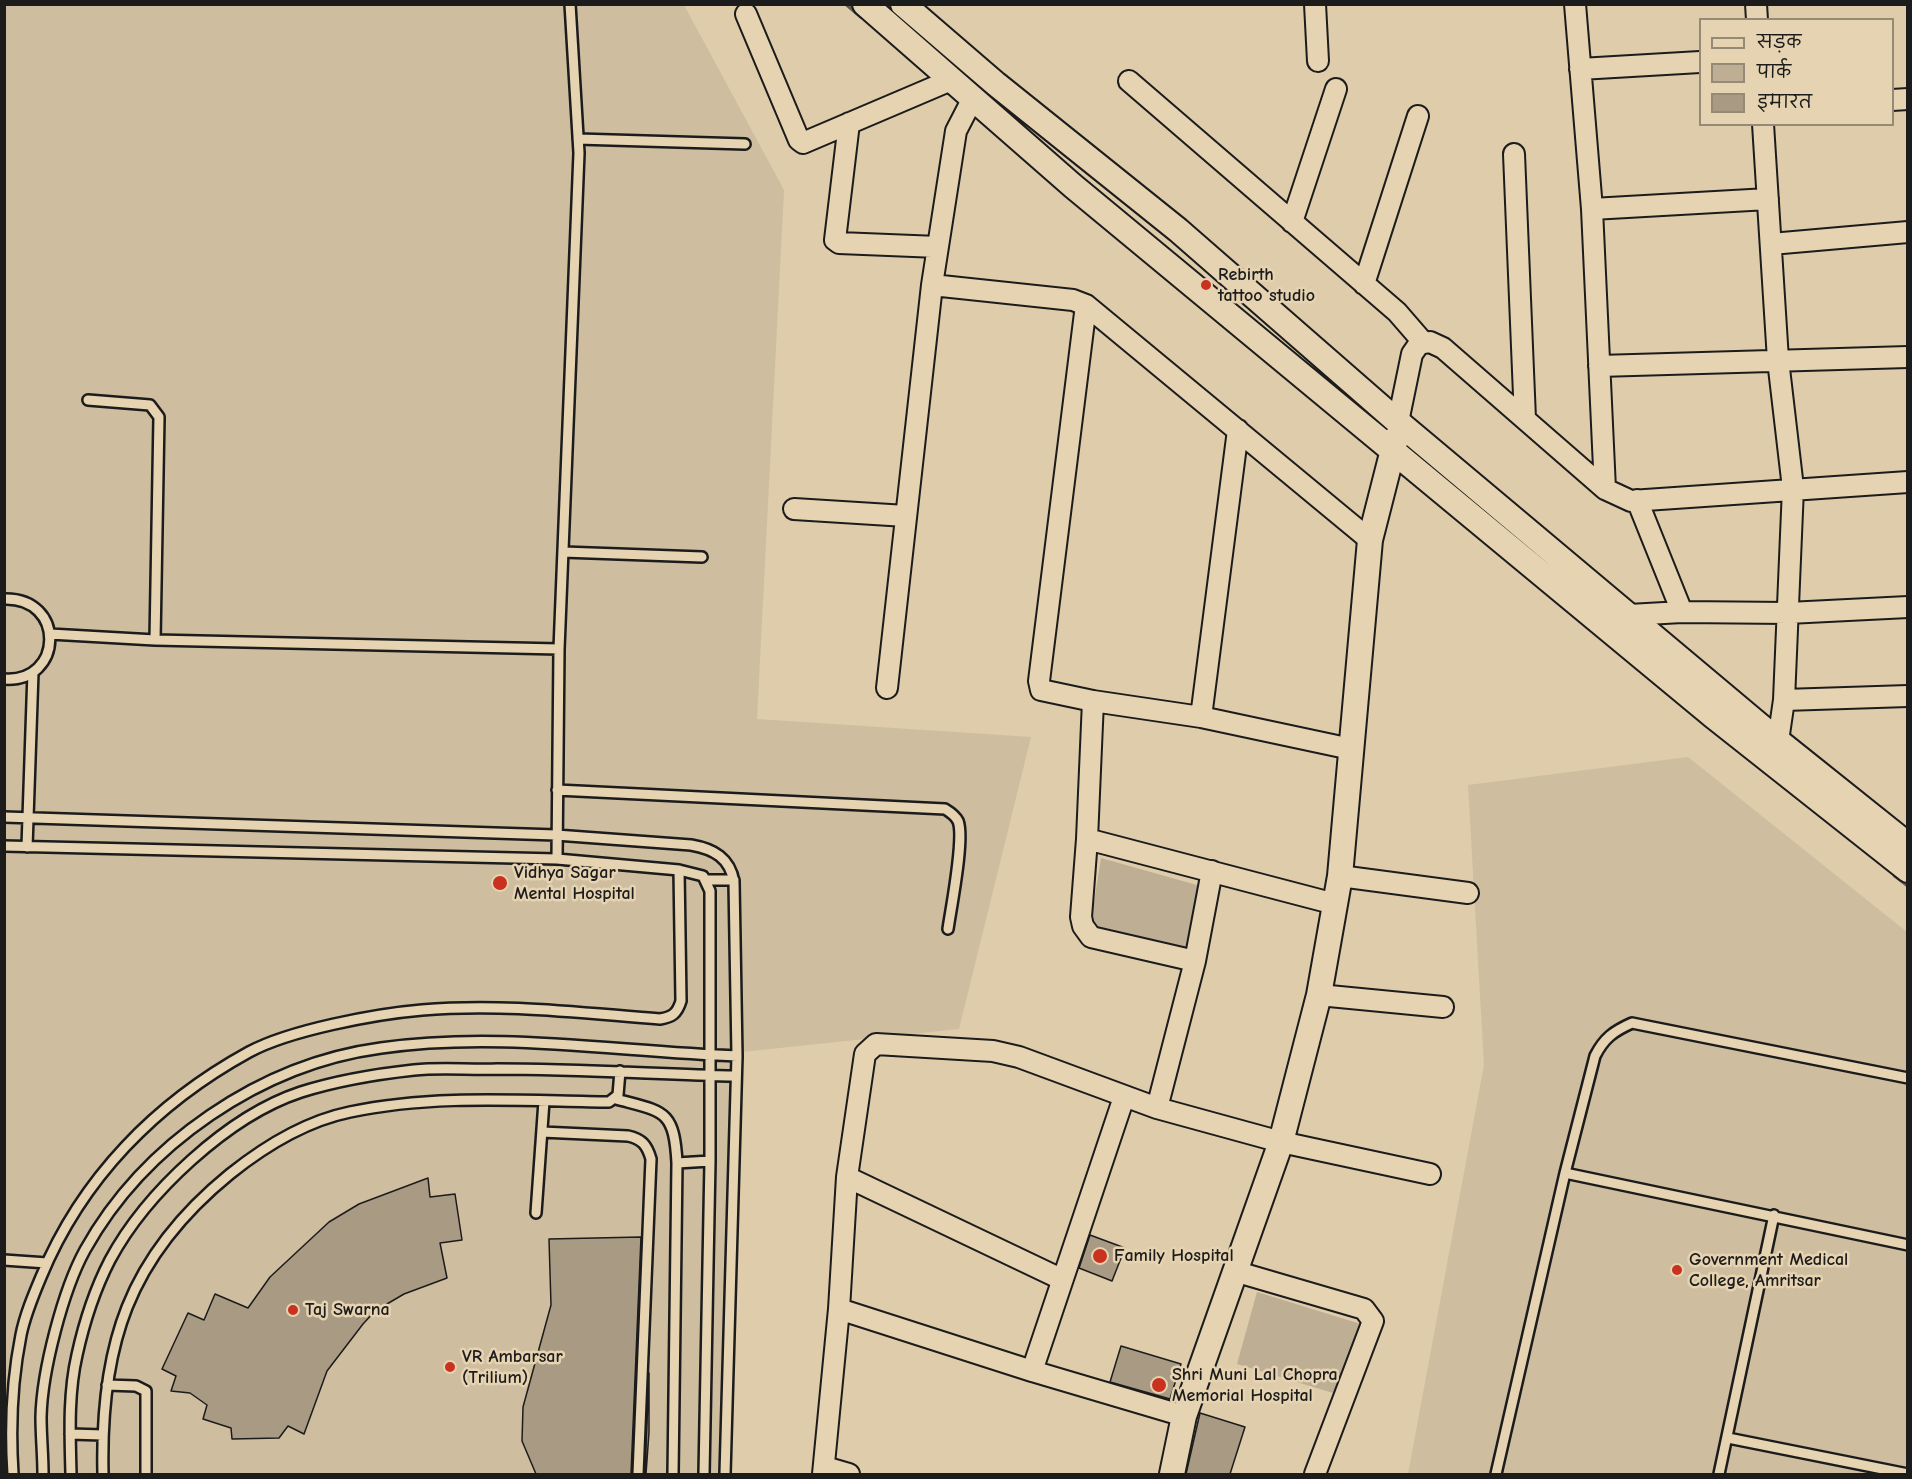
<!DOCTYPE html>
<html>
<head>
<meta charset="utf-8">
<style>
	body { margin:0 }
	#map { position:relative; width:1912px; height:1479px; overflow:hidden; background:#deccab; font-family:"Comic Neue","Playpen Sans Deva",sans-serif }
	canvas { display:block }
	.frame { position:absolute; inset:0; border:6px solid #1c1c1c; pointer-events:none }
	.legend { position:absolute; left:1699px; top:18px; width:195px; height:108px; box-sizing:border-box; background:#e6d3b1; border:2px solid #958a75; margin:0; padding:8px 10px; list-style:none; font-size:18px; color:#1c1c1c }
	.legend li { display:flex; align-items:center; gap:12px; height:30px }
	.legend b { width:30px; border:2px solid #958a75 }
</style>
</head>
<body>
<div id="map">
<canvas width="1912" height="1479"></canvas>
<div class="frame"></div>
<ul class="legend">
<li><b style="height:8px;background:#e6d3b1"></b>सड़क</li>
<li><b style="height:16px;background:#beaf94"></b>पार्क</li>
<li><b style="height:16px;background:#a89a83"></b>इमारत</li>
</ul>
</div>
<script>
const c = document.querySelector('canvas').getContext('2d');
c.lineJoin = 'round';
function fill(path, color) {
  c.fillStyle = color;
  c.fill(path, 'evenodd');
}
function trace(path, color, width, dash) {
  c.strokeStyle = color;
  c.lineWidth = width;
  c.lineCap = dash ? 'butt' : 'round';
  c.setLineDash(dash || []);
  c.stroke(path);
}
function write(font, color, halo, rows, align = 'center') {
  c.font = font + ' "Comic Neue",sans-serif';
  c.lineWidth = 5;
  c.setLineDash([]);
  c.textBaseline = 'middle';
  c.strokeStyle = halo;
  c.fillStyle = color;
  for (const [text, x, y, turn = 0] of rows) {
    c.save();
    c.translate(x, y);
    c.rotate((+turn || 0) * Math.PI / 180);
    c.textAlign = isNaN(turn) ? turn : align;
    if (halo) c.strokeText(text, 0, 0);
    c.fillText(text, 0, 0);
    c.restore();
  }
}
const built = new Path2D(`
	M5,5h679l100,185 -27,529 274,18 -72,292 -217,23 -20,422h-717z
	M1688,757l219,175v542h-499l76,-409 -16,-280z`);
const green = new Path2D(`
	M1101,858l103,29 -19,65 -95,-25z
	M1257,1292l107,33 -21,71 -106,-32z`);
const stream = new Path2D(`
	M847,4l14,12
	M1895,875l13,10`);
const building = new Path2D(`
	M428,1178l2,19 25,-3 7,46 -22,3 7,35 -43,16 -29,17 -12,13 -36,47 -23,63 -16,-8 -9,12 -47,1 -1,-11 -28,-9 4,-14 -17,-12 -19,-2 5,-15 -14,-7 26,-56 16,7 11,-26 33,14 22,-31 59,-55 30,-18z
	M1090,1235l35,13 -13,33 -33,-13z
	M641,1237l-10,237h-95l-14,-33 1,-34 28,-102 -2,-66z
	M1121,1346l60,18 -11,35 -60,-17z
	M649,1373v59l-3,42h-1z
	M1200,1413l45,14 -15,47h-44z`);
const service = new Path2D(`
	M578,139l167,5
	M88,400l62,5 9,12 -4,223
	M563,552l139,5
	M4,599c62,-2 60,84 0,80
	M50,634l105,6 404,9
	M557,790l388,19c5,3 10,6 13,12 7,17 -7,87 -10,108
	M4,817l552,18 135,10c23,4 39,13 43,37l3,174 -12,418
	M4,846l553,13 122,11 24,6 7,15v270l-6,313
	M27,847l6,-175
	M557,859l2,-210 20,-496 -9,-149
	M706,880h28
	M616,1099c48,13 58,10 61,64l-4,311
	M542,1132l86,4c14,3 19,9 23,23l-13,315
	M677,1163l33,-2
	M1565,1173l343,72
	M536,1213l8,-112
	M4,1260l43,3
	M107,1385l29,1 10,5v83
	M70,1434l33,1
	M1728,1438l180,36
	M13,1474c-3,-46 -1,-94 8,-139 4,-20 12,-39 20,-58 41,-99 115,-174 208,-225 41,-22 126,-38 173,-42 79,-7 159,3 238,9 12,-2 17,-5 21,-18l-2,-131
	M43,1474c0,-19 -2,-38 -2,-57 1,-46 22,-127 44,-167 59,-106 176,-186 296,-202 118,-17 237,4 356,8
	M71,1474c-1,-39 -3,-80 6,-119 7,-32 18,-66 33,-95 36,-67 118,-144 191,-168 35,-11 76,-18 113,-22 27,-3 55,0 83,-1 80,0 159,5 239,7
	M103,1474c-3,-128 25,-217 127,-300 35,-28 76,-53 120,-62 84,-18 174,-11 259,-10l9,-7 2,-24
	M1496,1474l69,-301 30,-117c9,-18 19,-25 37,-33l276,55
	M1719,1474l55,-259`);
const minor = new Path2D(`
	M1315,4l3,57
	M1575,4l17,205 13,280
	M1756,4l1,16
	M746,14l53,126 4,3 148,-63
	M1580,69l120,-7
	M1129,81l268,231 26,30
	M1892,100l16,-1
	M849,123l-14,117 4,3 99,4
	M1763,124l15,236 15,128 -9,212 -6,41
	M1514,154l11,265
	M1592,209l176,-10
	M1292,222l44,-133
	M1771,244l137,-12
	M1364,284l54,-168
	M932,285l141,15 13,5 284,235
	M1086,305l-47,376 2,9 52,11 108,16 150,32
	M1599,366l309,-9
	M1398,422l14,-68 7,-10 11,-2 13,6 162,141 26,12 277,-19
	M1637,500l45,112
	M794,509l112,7
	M1629,615l53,-3 106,1 120,-6
	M887,688l45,-403 24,-154 16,-31
	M1784,700l124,-4
	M1093,701l-6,138 -6,78 2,9 8,11 104,24
	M1201,717l37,-287
	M1087,839l248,65
	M1340,876l128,17
	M1319,995l124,12
	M1157,1108l38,-147 17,-90
	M847,1177l214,102
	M1234,1271l130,38 9,12 -58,153
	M839,1309l193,62 152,45
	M1032,1371l92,-274
	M825,1467l24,7
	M823,1474l16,-165 8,-132 18,-123 11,-10 117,7 26,6 138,51 124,34 149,32`);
const tertiary = new Path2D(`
	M865,4l208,182 639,529 196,155
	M903,4l93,80 182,146 220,192 380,319 130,104
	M1172,1474l12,-58 97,-274 38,-147 21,-119 30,-336 26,-102`);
const markers = [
	[1206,285,6,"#c8321e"],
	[500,883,8,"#c8321e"],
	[1100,1256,8,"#c8321e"],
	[1677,1270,6,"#c8321e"],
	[293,1310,6,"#c8321e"],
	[450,1367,6,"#c8321e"],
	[1159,1385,8,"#c8321e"]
];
const poiNames = [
	["Rebirth",1218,275],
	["tattoo studio",1218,296],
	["Vidhya Sagar",514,873],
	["Mental Hospital",514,894],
	["Family Hospital",1114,1256],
	["Government Medical",1689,1260],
	["College, Amritsar",1689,1281],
	["Taj Swarna",305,1310],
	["VR Ambarsar",462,1357],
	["(Trilium)",462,1378],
	["Shri Muni Lal Chopra",1172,1375],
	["Memorial Hospital",1172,1396]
];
fill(built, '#cebd9f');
fill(green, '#beaf94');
trace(stream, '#625c50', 5);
fill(building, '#a89a83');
trace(building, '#1c1c1c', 1.5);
trace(service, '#1c1c1c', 14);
trace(minor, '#1c1c1c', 24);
trace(tertiary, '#1c1c1c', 28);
trace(service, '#e6d3b1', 9);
trace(minor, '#e6d3b1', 20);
trace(tertiary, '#e6d3b1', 24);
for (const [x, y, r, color] of markers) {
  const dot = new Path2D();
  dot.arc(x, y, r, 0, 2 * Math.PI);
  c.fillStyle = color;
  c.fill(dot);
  trace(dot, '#e6d3b1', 2);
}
write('bold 18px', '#1c1c1c', '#e6d3b1', poiNames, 'left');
</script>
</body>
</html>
